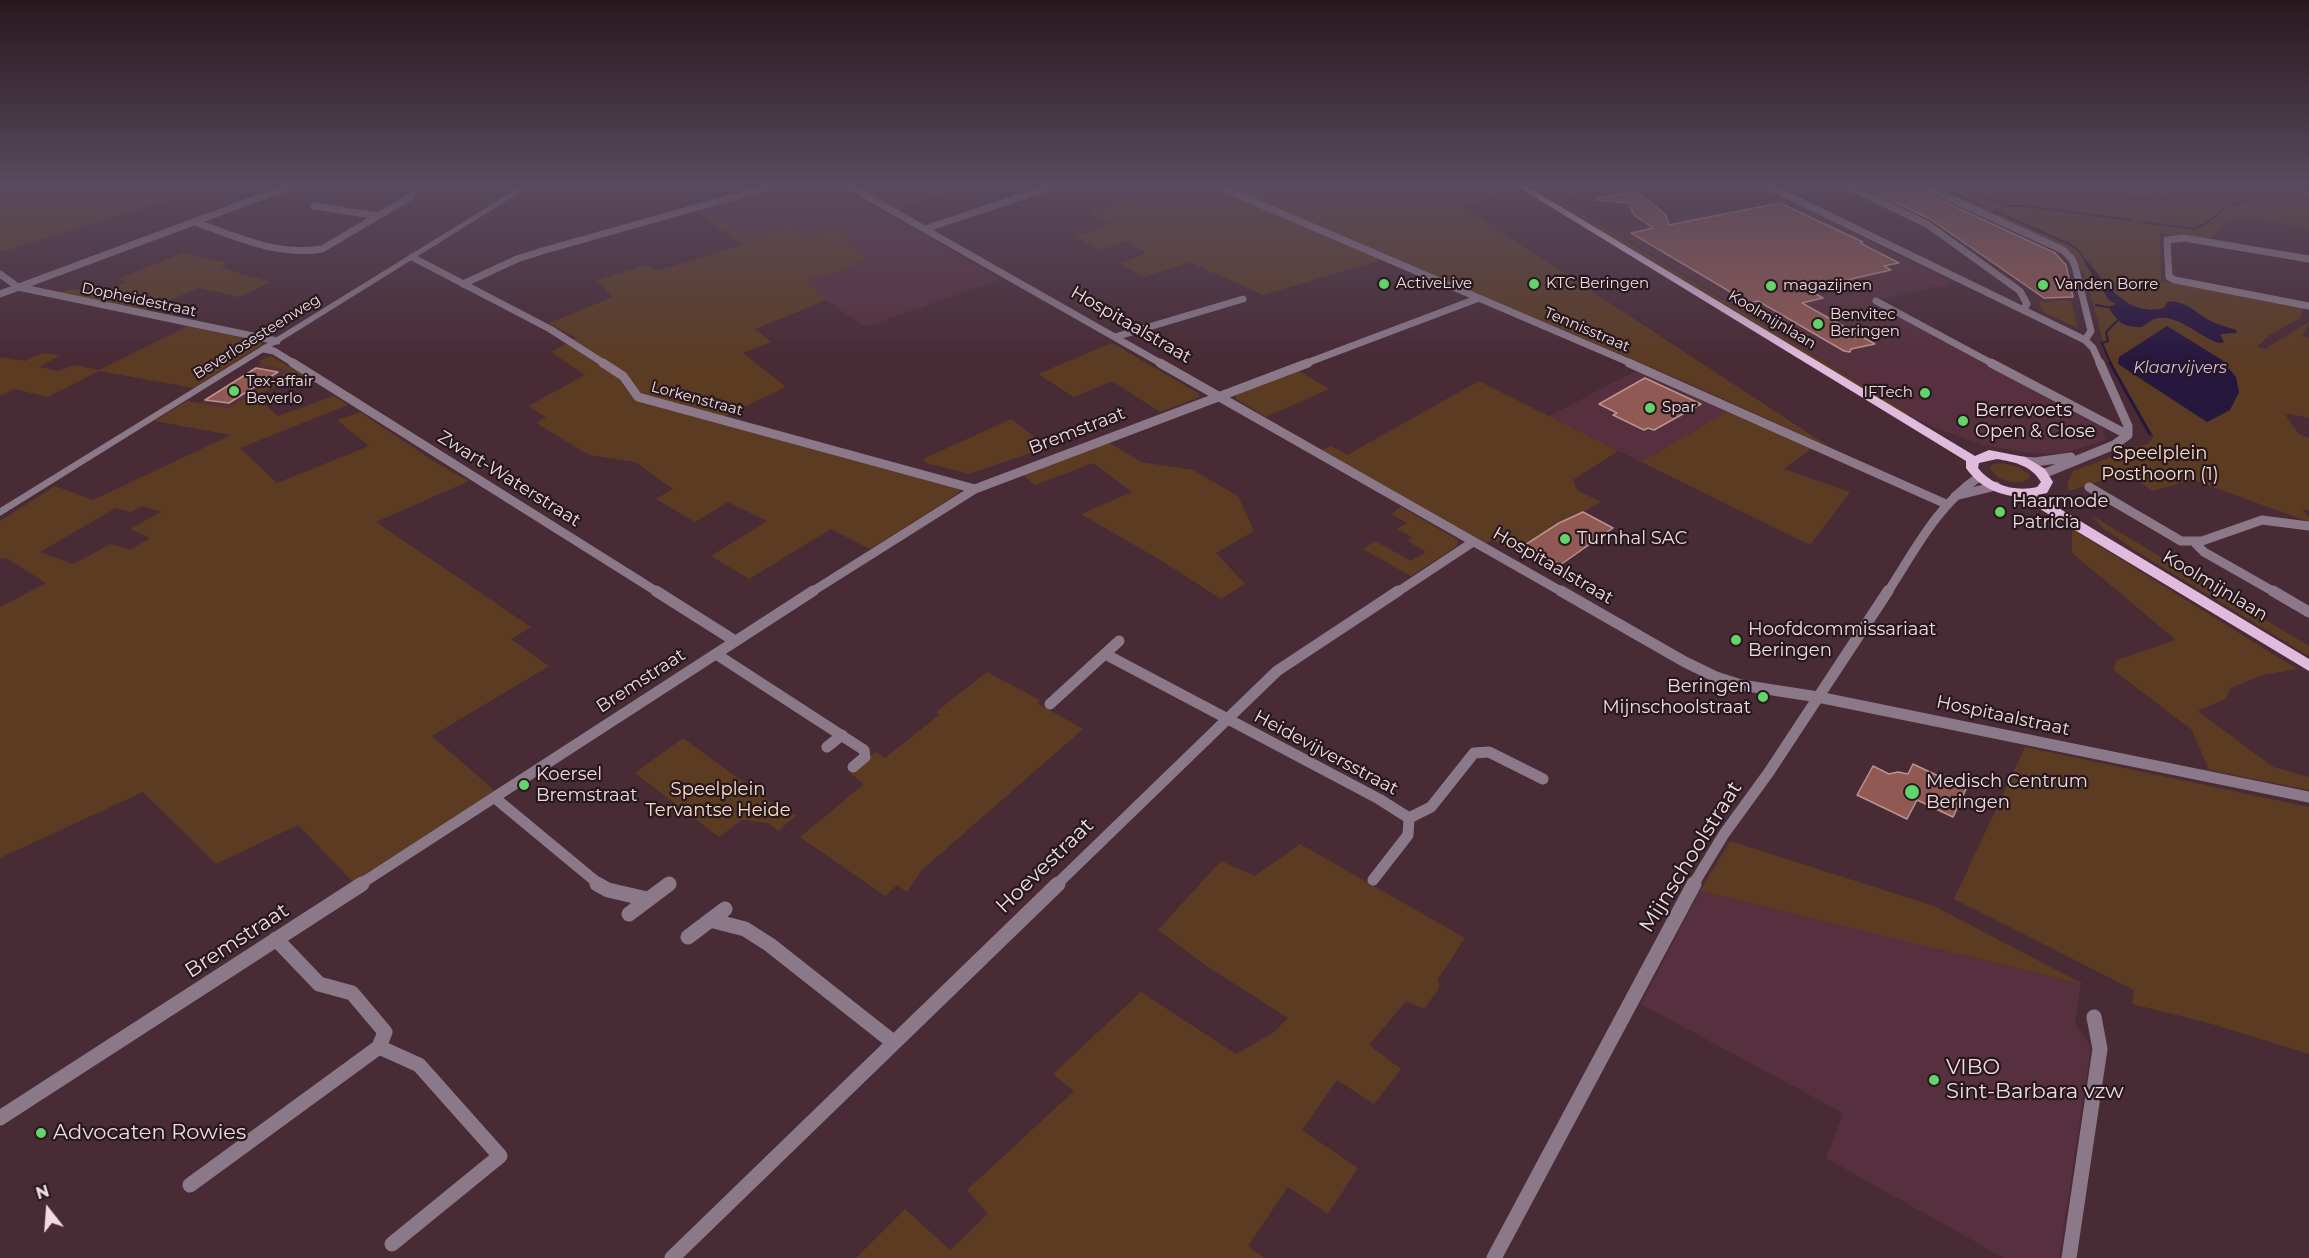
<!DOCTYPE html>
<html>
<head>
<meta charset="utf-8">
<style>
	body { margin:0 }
	#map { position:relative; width:2309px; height:1258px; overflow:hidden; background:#492b36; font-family:Montserrat,sans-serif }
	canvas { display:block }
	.north { position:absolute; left:18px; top:1180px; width:60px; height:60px; -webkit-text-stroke:4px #26181d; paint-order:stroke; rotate:343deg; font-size:16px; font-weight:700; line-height:24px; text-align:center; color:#f0dbe1 }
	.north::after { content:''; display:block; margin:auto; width:21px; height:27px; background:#f0dbe1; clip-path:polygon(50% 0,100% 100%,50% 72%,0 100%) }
</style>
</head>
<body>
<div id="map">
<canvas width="2309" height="1258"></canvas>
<div class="north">N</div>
</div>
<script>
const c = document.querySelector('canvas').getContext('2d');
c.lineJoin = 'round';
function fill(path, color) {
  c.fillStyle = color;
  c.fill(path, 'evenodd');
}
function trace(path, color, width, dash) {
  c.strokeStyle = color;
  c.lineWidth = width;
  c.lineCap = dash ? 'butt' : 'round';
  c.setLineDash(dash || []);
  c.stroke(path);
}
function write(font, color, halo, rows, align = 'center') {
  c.font = font + ' Montserrat,sans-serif';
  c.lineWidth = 4.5;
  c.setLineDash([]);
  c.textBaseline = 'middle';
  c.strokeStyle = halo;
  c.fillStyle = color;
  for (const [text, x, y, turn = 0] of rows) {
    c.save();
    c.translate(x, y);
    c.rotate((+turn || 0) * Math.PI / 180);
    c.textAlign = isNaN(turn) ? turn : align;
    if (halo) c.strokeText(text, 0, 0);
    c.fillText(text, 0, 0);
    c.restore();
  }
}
const built = new Path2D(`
	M784,185h53l163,94 -134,48 -40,-27 -20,-19 64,-21 -27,-17 8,-5 -16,-11 -27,8 -18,-10 -44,12 -31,-20 -9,2 -15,-9z
	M1785,198l167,85 -82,19 232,126 4,12 -46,14 -31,-1 -46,-8 -50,-18 -27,-12 2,-2 -294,-182z
	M260,364l28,6 -59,38 -29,-5z
	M1638,370l90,41 -87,51 -94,-45z
	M1700,891l381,93 -6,40 16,23 -32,211h-55l-178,-100 17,-45 -202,-109z`);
const green = new Path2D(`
	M0,185h180l-16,6 18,5 -182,56z
	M853,185h22l26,15 53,-15h16l-75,24z
	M1172,185h36l173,75 -118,35 -73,-33 -46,15 -25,-13 28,-11 -24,-12 -23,9 -25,-13 36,-13 -23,-11z
	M1222,185h289l5,3 -54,18 369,242 -150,-68z
	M1527,185h50l7,4 -22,12 347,213 -3,1z
	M1925,185h361l23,11v32l-72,-12 -29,24 -48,-7 1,48 143,26 -4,11 -32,18 -11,11 8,2 44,-27 -6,14 6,2v80l-25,-5 15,21 10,4v73l-7,-3 7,10v4l-113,-41h-8l-35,10 -27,-17 -58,17v-9l5,-11 76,-28 5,-6 -46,-76 -23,-88 -4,-1 -4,-11 -15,-14z
	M715,217l31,20 44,-12 18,10 27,-8 16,11 -8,5 28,17 -65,21 20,19 -71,29 16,13 -28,11 43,34 -62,30 238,72 -6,6 -86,54 -39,-20 -82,50 -38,-23 56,-35 -39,-19 -33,20 -39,-23 17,-10 -38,-27 -46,-7 -53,-32 10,-6 -18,-11 57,-31 -34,-23 25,-14 -27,-15 64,-26 -16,-17 50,-15 8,6 88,-26 -37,-26z
	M183,253l45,10 -8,4 50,15 -30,15 -41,-9 -56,23 -85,-18 13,-4 31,3 25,-10 -10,-3z
	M2071,300l7,28 -33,-15 -7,-11z
	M188,326l73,16 1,3 -69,43 -94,-17 -51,26 -34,-8 -14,7v-39l25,4 19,-8 17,2 -22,12 20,4 15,-6 25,5z
	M1112,343l86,50 2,4 -40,15 -48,-31 -38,16 -36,-23z
	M271,356l34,20 -51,19 24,21 56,-20 14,9 -108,43 37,35 92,-37 -32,-26 23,-8 78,52 31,17 -93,41 155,105 -20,12 38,27 -117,70 63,55 -142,91 -55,-57 -82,39 -73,-72 -143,66v-251l46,-24 -38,-24 -8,-1v-37l55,-35 38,14 138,-65 -77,-14 33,-20 42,7 59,-38 -28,-6 -1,-3zM143,506l18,6 -31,17 20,9 -20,12 -19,-6 -38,20 -33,-12 76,-44 15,4z
	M1298,370l31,19 -63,28 -31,-19 2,-5z
	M1479,381l139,70 -45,29 4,10 24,12 -88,49 -21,-11 -6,3 -164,-93 9,-4 16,9z
	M1728,411l84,37 -28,21 66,23 -40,53 -169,-83z
	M1011,419l37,28 -79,27 -43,-11 -3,-4z
	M1108,442l33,20 52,8 45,26 16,35 -38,22 29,31 -24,15 -59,-38 -81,-47 51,-22 -39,-29 -58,22 -13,-11z
	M2002,463l16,4 11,7v5c-12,7 -34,2 -39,-12l4,-3z
	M1401,507l57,33 -1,6 -46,30 -48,-27 12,-8 36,20 15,-9 -18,-11 4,-4 -15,-8 10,-6 -16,-9z
	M2091,515l218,131v10l-170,-103 -36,-25z
	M2072,529l225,140 -34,6 -32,13 -6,11 -27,12 75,56 36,10v13l-100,-20 -17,-40 -79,-60 4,-10 59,-20 -104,-87z
	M987,672l53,28 -3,3 46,26 -162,142 -14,21 -10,-7 -12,11 -85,-59 64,-53 -14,-11 26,-21 9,6 54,-43 -3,-3z
	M683,738l104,76 10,1 -19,16 -10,-8 -26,-3 -23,17 -84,-64z
	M2025,747l284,60v247l-104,-32 -73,-18 2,-14 -180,-91z
	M1730,841l204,65 151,79 -385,-94z
	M1300,844l165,94 -27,41 1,9 -15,21 -18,-8 -37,44 32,24 -27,35 -37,-24 -35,50 56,38 -30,46 -40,-27 -40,59 16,12h-408l49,-49 45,41 38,-36 -21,-24 107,-99 -21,-17 88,-82 95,62 38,-22 14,-14 -80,-51 -50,-37 63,-69 34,15z`);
const water = new Path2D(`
	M2084,262h4c21,25 40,55 76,46l3,-6c17,-3 26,9 40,17 9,5 19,8 29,11l1,3 -17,1 4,8 -5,1c-20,-6 -43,-31 -65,-24 -5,2 -8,6 -13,8 -21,0 -23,-6 -33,-20l8,-3 -7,-4z
	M2167,326l55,34 14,17 3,15 -9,18 -23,12 -89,-58 1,-7z`);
const streamFar1 = new Path2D(`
	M1934,185l51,22
	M1960,185l15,7
	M2055,185l103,16 30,-16
	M1986,197l20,9h20l105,14
	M2230,206l21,-8 2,-13
	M1994,211l75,33 8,5 12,16
	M2143,222l51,7 8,-4
	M2205,224l18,-14
	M2096,305l12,2
	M2111,364l-9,-21 6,-2 -2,-9 11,-11`);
const stream = new Path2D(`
	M2110,363l40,71`);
const building = new Path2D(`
	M1858,185h54l7,5 136,63 11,12 7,32 -29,1 -114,-79z
	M1637,191l29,24 3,10 111,-22 83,39 -3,1 39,20 -15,3 7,4 -84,19 16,9 -21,5 73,41 -24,5 -1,3 -6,-1 -86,-50 -9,2 -118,-70 22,-5 -19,-13 -6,-12 -31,-3v-2z
	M256,368l22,4 -49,31 -24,-3z
	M1645,378l56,26 -47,26 -6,-2 -4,2 -31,-15 4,-2 -18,-9z
	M1583,512l30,16 -53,37 -35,-20 34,-22z
	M1913,764l53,25 -13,28 -36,-17 -10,19 -50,-24 16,-29 16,8 9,-2 10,2z`);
const minorFar3 = new Path2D(`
	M847,185l315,179
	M1215,185l418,179
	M1766,185l319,155 8,8 7,16
	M1845,185l82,39 93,67 7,13 -4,6
	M1921,185l142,65 9,9 3,7 16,65 -6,9
	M314,206l64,10
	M195,222c41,15 82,34 127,27l90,-53 -1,-11
	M925,229l131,-44
	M412,257l138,72 55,35
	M2309,259l-125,-21 -17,2 2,37 6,3 134,26
	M0,274l18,13 259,54
	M463,284l54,-25 25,-8 234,-66
	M0,294l293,-109
	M1876,301l117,63
	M1115,337l128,-38
	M264,349l10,2 21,13
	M1304,364l175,-66`);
const minorFar2 = new Path2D(`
	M293,363l366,230
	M603,363l20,13 15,21 337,92
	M1160,363l404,230
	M1629,363l317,141
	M1991,363l137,72
	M2100,363l28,63v9
	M2022,461l13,1 36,-5
	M2043,474l71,-29 14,-10
	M2089,487l92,54h21l60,-21 47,6
	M1955,496l41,-10
	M2195,543l9,9 72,41
	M810,593l165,-104 333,-126
	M1396,593l77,-51
	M1887,593c27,-41 50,-88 92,-116`);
const minorFar1 = new Path2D(`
	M656,591l79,50
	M1561,591l124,71 31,15 25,8 77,12 491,100
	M2273,591l36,21
	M716,654l148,96 1,7 -12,10
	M1105,654l274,145 30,19 22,-11 43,-54 15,-1 54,27
	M1050,704l69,-63
	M827,747l15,-12
	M495,798l105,87
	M1373,880l35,-45 1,-17
	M359,885l454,-294
	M1056,885l221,-214 121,-80
	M1693,885l31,-51 45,-62 119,-181`);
const minor = new Path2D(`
	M597,884l11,6 39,9
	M629,914l40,-30
	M710,920l35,9 25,16 123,97
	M688,937l37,-28
	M276,939l43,45 33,9 33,39 -6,15 40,18 81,91 -108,88
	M0,1118l362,-234
	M190,1185l189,-138
	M672,1258l386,-374
	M1494,1258l200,-374
	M2069,1258l31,-209 -6,-32`);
const tertiary = new Path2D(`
	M523,185h9l-532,331v-8z`);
const primary = new Path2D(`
	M1515,185h10l450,271 14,-6 36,7 20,12 8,13 -6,11 -10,2 272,164v12l-289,-174c-22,-2 -41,-10 -54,-29v-7zM1997,459c17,3 34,6 44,23l-4,5c-21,5 -45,-1 -59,-19l1,-5z`);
const rail = new Path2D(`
	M2288,185l21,9`);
const markers = [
	[1384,284,6,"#61d46a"],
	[1534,284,6,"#61d46a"],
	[2043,285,6,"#61d46a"],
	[1771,286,6,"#61d46a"],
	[1818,324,6,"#61d46a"],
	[234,391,6,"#61d46a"],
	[1925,393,6,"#61d46a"],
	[1650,408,6,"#61d46a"],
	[1963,421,6,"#61d46a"],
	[2000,512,6,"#61d46a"],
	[1565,539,6,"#61d46a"],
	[1736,640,6,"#61d46a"],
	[1763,697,6,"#61d46a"],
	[524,785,6,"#61d46a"],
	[1912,792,8,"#61d46a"],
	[1934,1080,6,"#61d46a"],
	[41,1133,6,"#61d46a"]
];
const farPoinames = [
	["ActiveLive",1396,284],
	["KTC Beringen",1546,284],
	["Vanden Borre",2055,285],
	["magazijnen",1783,286],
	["Benvitec",1830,315],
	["Beringen",1830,332],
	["Tex-affair",246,382],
	["Beverlo",246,399],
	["IFTech",1913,393,"right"],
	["Spar",1662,408]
];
const farStreetnames = [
	["Dopheidestraat",139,300,12],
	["Koolmijnlaan",1772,320,31],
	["Tennisstraat",1587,330,23],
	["Beverlosesteenweg",257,337,-32],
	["Lorkenstraat",697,399,15]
];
const farWaternames = [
	["Klaarvijvers",2180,368]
];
const streetNames = [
	["Hospitaalstraat",1131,325,30],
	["Bremstraat",1077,431,-21],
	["Zwart-Waterstraat",509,479,32],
	["Hospitaalstraat",1553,566,30],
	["Koolmijnlaan",2215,586,31],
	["Bremstraat",641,681,-33],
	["Hospitaalstraat",2003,716,12],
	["Heidevijversstraat",1326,753,28]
];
const poiNames = [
	["Berrevoets",1975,411],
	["Open & Close",1975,432],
	["Haarmode",2012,502],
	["Patricia",2012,523],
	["Turnhal SAC",1577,539],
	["Hoofdcommissariaat",1748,630],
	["Beringen",1748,651],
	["Beringen",1751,687,"right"],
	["Mijnschoolstraat",1751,708,"right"],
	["Koersel",536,775],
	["Bremstraat",536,796],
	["Medisch Centrum",1926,782],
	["Beringen",1926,803]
];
const parkNames = [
	["Speelplein",2160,454],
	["Posthoorn (1)",2160,475],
	["Speelplein",718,790],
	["Tervantse Heide",718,811]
];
const nearStreetnames = [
	["Mijnschoolstraat",1691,857,-58],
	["Hoevestraat",1045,866,-44],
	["Bremstraat",237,941,-33]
];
const nearPoinames = [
	["VIBO",1946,1068],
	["Sint-Barbara vzw",1946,1092],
	["Advocaten Rowies",53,1133]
];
fill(built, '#56303e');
fill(green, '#5b3b22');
fill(water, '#26173f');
trace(streamFar1, '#26173f', 2);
trace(stream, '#26173f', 3);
fill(building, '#915953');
trace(building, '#bb948e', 1.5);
trace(minorFar3, '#8b798a', 7);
trace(minorFar2, '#8b798a', 9);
trace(minorFar1, '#8b798a', 11);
trace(minor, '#8b798a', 15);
fill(tertiary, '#8b798a');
fill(primary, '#e1bbde');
trace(rail, '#a18890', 2, [6, 3]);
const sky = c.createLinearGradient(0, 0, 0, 361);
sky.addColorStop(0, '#28181e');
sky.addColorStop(0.51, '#594a5d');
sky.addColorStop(1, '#594a5d00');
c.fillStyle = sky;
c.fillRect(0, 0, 2309, 361);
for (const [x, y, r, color] of markers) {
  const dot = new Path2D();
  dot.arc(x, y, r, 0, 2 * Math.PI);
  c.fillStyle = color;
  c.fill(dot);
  trace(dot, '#26181d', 2);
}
write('15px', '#f0dbe1', '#26181d', farPoinames, 'left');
write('15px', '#f0dbe1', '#26181d', farStreetnames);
write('italic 16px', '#cdbbf6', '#26181d', farWaternames);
write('18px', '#f0dbe1', '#26181d', streetNames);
write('18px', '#f0dbe1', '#26181d', poiNames, 'left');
write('18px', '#fbdeca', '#26181d', parkNames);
write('21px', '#f0dbe1', '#26181d', nearStreetnames);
write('21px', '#f0dbe1', '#26181d', nearPoinames, 'left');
</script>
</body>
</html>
